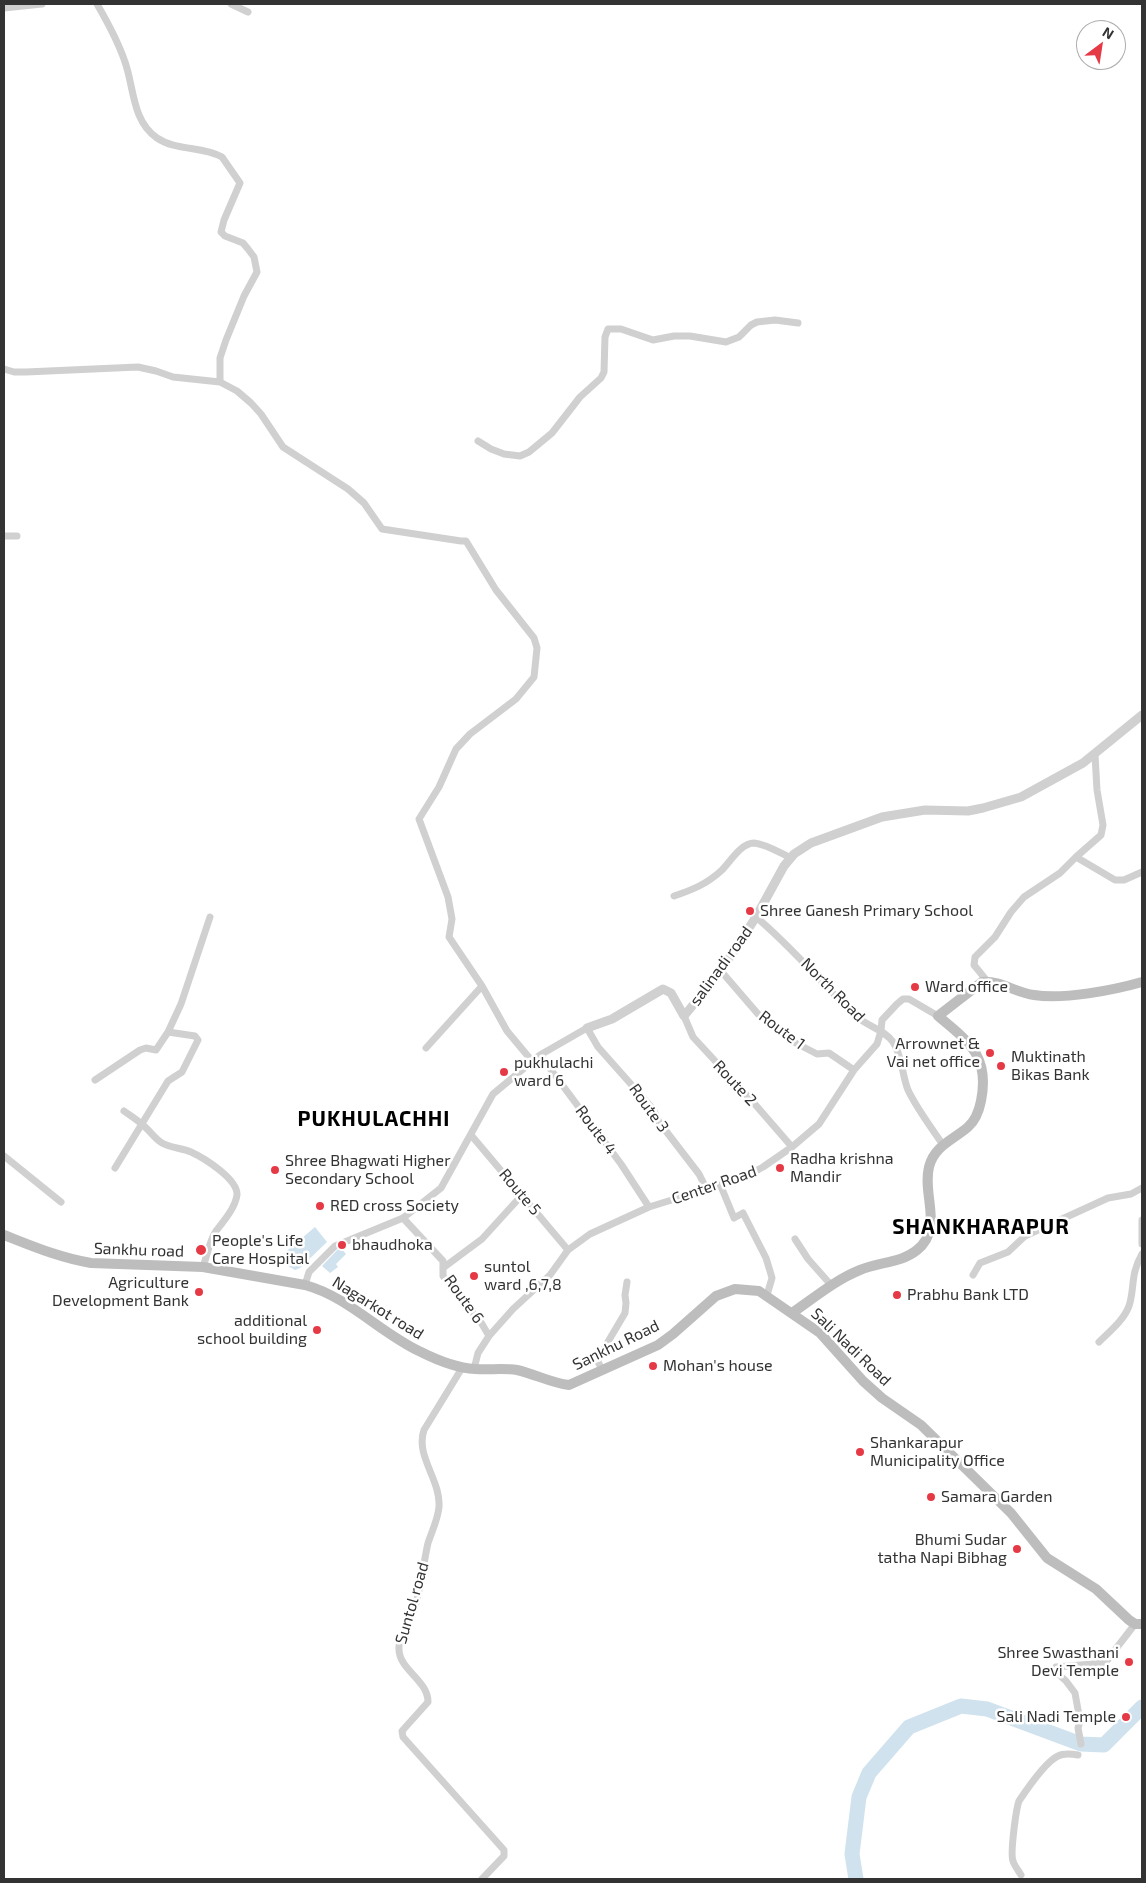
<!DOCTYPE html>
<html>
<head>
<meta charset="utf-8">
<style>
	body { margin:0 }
	#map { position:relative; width:1146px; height:1883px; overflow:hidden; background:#fff; font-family:"Exo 2",sans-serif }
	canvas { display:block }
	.frame { position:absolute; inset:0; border:5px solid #333; pointer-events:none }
	.north { position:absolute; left:1076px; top:20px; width:50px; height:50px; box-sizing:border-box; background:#fff; border:1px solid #adadad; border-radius:50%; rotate:31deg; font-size:14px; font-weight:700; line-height:20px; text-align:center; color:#333 }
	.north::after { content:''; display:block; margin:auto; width:18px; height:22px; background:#e63946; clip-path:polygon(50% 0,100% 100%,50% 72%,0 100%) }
</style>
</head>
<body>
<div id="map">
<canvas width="1146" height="1883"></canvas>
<div class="frame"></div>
<div class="north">N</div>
</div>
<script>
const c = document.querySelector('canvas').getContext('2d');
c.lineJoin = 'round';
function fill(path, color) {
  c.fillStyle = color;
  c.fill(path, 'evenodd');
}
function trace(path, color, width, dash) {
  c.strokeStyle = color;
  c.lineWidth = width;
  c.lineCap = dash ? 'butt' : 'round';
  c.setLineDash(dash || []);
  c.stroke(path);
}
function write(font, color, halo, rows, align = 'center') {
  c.font = font + ' "Exo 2",sans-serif';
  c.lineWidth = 5;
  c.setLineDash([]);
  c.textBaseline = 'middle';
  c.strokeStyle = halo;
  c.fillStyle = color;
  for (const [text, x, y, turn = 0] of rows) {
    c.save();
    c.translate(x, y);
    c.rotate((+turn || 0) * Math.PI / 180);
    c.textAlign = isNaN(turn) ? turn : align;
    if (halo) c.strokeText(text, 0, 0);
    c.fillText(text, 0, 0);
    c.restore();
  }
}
const water = new Path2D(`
	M315,1227l12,15 -27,26 -5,2 -16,-9 3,-6z
	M340,1247l6,7 -10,10 2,3 -8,6 -8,-7z`);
const river = new Path2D(`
	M856,1879l-4,-25 7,-57 10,-24 40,-46 52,-21 26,3 94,35 23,1 38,-38`);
const minor = new Path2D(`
	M97,4c11,19 21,37 28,58 9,25 7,59 32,76 19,13 45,8 65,19l18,26 -16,37 -3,12 4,4 18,7 5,6 6,8 3,15 -13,24 -18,44 -6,18v24
	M231,4l17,8
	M4,8l38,-4
	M4,369l10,3h12l112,-5 18,4 17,6 47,5 17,9 14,12 10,11 22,33 65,42 16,14 18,26 79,12h5l30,49 38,48 3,10 -3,29 -18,22 -46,35 -14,15 -17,38 -20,32 29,78 4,22 -3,18 33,49 25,45 25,30
	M478,441l13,8 13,5 16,2 9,-4 23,-19 28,-36 21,-19 3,-6 1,-35 3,-8h13l32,11 21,-4h16l36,6 13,-5 12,-12 6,-3 18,-2 23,3
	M4,536h13
	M1076,857l39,23h9l18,-8
	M674,896c18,-6 33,-12 48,-26 8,-8 19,-27 32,-27 12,1 26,10 37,15
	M756,917c36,30 66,67 100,99 12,11 28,13 37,26 9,13 9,33 15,48 9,19 23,37 35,55
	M721,971l37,43 32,26 27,14 12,-1 25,17
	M987,981l-13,-16 1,-8 20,-20 16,-25 13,-15 36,-24 16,-16 25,-22 2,-10 -6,-35 -2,-35
	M684,1016l9,21 60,65 39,45
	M168,1032l13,-28 29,-87
	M426,1048l56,-62
	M540,1055l81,109 28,43
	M95,1080l45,-30 6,-2 10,2 12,-18 27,4 3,4 -16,32 -14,9 -53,87
	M124,1111c7,5 15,10 21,16 6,5 10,12 17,16 9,5 20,5 29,9 13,6 47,27 46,43 -2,13 -13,26 -21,36 -7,11 -9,25 -13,36
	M471,1135l97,115
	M4,1156l57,46
	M720,1184l14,34 9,-5 23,45 4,13 2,7 -5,17
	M403,1218l40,43v15l39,48 7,12
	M1142,1220v24
	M795,1239l13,20 23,26
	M443,1268l39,-29 40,-44
	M973,1275l7,-12 28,-11 17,-16 83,-38 23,-4 11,-6
	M305,1285l4,-13 26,-26 68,-28 38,-30 52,-94 47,-39 47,-27 11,19 55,62 6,13 40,52 8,16
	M1099,1342c10,-10 25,-22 30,-36 6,-19 1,-31 13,-52
	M462,1368l-38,62c-9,26 17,50 15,77 -1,12 -7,24 -11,36 -5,22 -7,46 -14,67 -5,13 -16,26 -15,39 0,21 29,31 29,53l-26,29 1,6 101,113v6l-22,23
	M474,1369l4,-16 11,-17 24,-27 37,-34 18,-25 22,-16 59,-27 94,-29 20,-11 29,-20 27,-23 35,-54 23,-26 4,-13 1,-11 15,-16 6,-5h6l29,17
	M602,1369l-4,-7 1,-5 26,-44 1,-10 -1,-8 2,-13
	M1081,1744l-3,-16 2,-7 -5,-28 -9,-12 -10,-9v-5l49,-4 30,-39
	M1021,1875c-3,-5 -7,-10 -8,-14 -3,-7 3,-52 6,-60 8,-12 26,-39 39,-45 6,-3 14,-2 20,-1`);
const tertiary = new Path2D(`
	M587,1028l25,-9 51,-30 8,4 13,23 37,-45 35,-54 28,-51 10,-12 17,-11 71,-26 43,-7 43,1 15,-3 38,-11 62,-34 59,-48`);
const secondary = new Path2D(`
	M4,1235c28,11 56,23 87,28l112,4 102,18c44,12 75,48 116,67 16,8 36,16 54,17 14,1 29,-1 42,1 18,4 34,13 52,15l89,-40 15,-11 43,-38 19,-7 24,2 61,42 43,48 19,17 39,27 90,88 36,45 49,31 33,31 6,4h7
	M792,1313c22,-15 43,-33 68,-43 19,-8 41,-7 57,-20 27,-21 5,-55 12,-83 5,-21 24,-27 39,-40 8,-7 11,-16 13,-26 9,-45 -12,-59 -43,-85l44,-34c17,-2 35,11 52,13 29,5 80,-5 108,-13`);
const markers = [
	[750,911,5,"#e63946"],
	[915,987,5,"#e63946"],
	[990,1053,5,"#e63946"],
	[1001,1066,5,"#e63946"],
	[504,1072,5,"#e63946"],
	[780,1168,5,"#e63946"],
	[275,1170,5,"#e63946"],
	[320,1206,5,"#e63946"],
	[342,1245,5,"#e63946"],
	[201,1250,6,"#e63946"],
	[474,1276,5,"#e63946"],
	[199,1292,5,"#e63946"],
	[897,1295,5,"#e63946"],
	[317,1330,5,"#e63946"],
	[653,1366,5,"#e63946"],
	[860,1452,5,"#e63946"],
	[931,1497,5,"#e63946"],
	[1017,1549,5,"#e63946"],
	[1129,1662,5,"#e63946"],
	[1126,1717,5,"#e63946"]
];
const poiNames = [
	["Shree Ganesh Primary School",760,911],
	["Ward office",925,987],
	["Arrownet &",980,1044,"right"],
	["Vai net office",980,1062,"right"],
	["Muktinath",1011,1057],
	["Bikas Bank",1011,1075],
	["pukhulachi",514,1063],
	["ward 6",514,1081],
	["Radha krishna",790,1159],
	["Mandir",790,1177],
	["Shree Bhagwati Higher",285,1161],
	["Secondary School",285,1179],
	["RED cross Society",330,1206],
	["People's Life",212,1241],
	["Care Hospital",212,1259],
	["bhaudhoka",352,1245],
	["suntol",484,1267],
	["ward ,6,7,8",484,1285],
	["Agriculture",189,1283,"right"],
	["Development Bank",189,1301,"right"],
	["Prabhu Bank LTD",907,1295],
	["additional",307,1321,"right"],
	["school building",307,1339,"right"],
	["Mohan's house",663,1366],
	["Shankarapur",870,1443],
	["Municipality Office",870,1461],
	["Samara Garden",941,1497],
	["Bhumi Sudar",1007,1540,"right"],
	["tatha Napi Bibhag",1007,1558,"right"],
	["Shree Swasthani",1119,1653,"right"],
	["Devi Temple",1119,1671,"right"],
	["Sali Nadi Temple",1116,1717,"right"]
];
const streetNames = [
	["salinadi road",721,966,-54],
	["North Road",833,990,45],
	["Route 1",782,1030,37],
	["Route 2",735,1083,47],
	["Route 3",649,1108,54],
	["Route 4",596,1130,53],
	["Center Road",714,1185,-19],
	["Route 5",520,1192,50],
	["Sankhu road",139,1250,2],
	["Route 6",464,1299,54],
	["Nagarkot road",378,1308,32],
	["Sankhu Road",616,1345,-26],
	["Sali Nadi Road",851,1347,44],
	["Suntol road",412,1603,-74]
];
const districtNames = [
	["PUKHULACHHI",374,1119],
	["SHANKHARAPUR",981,1227]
];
fill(water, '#cfe2ee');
trace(river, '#cfe2ee', 15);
trace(minor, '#d0d0d0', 7);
trace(tertiary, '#d0d0d0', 9);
trace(secondary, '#bdbdbd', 10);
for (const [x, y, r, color] of markers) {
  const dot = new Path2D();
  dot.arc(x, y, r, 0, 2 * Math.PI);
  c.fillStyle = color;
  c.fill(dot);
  trace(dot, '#fff', 2);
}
write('16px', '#333', '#fff', poiNames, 'left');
write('16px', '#333', '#fff', streetNames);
c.letterSpacing = '1px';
write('bold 21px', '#000', '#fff', districtNames);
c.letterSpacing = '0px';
</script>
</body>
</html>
